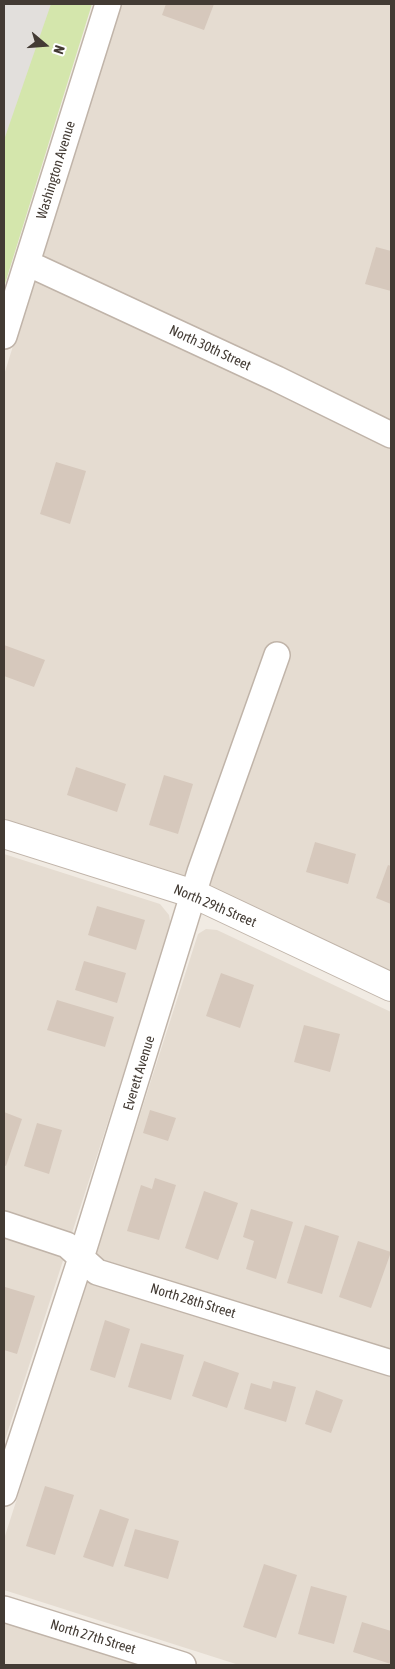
<!DOCTYPE html>
<html>
<head>
<meta charset="utf-8">
<style>
	body { margin:0 }
	#map { position:relative; width:395px; height:1669px; overflow:hidden; background:#f1ebe3; font-family:"Asap Condensed",sans-serif }
	canvas { display:block }
	.frame { position:absolute; inset:0; border:5px solid #433b34; pointer-events:none }
	.north { position:absolute; left:20px; top:20px; width:50px; height:50px; -webkit-text-stroke:4px #fff; paint-order:stroke; rotate:108deg; font-size:14px; font-weight:700; line-height:20px; text-align:center; color:#433b34 }
	.north::after { content:''; display:block; margin:auto; width:18px; height:22px; background:#433b34; clip-path:polygon(50% 0,100% 100%,50% 72%,0 100%) }
</style>
</head>
<body>
<div id="map">
<canvas width="395" height="1669"></canvas>
<div class="frame"></div>
<div class="north">N</div>
</div>
<script>
const c = document.querySelector('canvas').getContext('2d');
c.lineJoin = 'round';
function fill(path, color) {
  c.fillStyle = color;
  c.fill(path, 'evenodd');
}
function trace(path, color, width, dash) {
  c.strokeStyle = color;
  c.lineWidth = width;
  c.lineCap = dash ? 'butt' : 'round';
  c.setLineDash(dash || []);
  c.stroke(path);
}
function write(font, color, halo, rows, align = 'center') {
  c.font = font + ' "Asap Condensed",sans-serif';
  c.lineWidth = 4.5;
  c.setLineDash([]);
  c.textBaseline = 'middle';
  c.strokeStyle = halo;
  c.fillStyle = color;
  for (const [text, x, y, turn = 0] of rows) {
    c.save();
    c.translate(x, y);
    c.rotate((+turn || 0) * Math.PI / 180);
    c.textAlign = isNaN(turn) ? turn : align;
    if (halo) c.strokeText(text, 0, 0);
    c.fillText(text, 0, 0);
    c.restore();
  }
}
const residential = new Path2D(`
	M119,4h272v968l-179,-85 -39,-15 -169,-53v-444z
	M4,854l156,50 9,11 2,12 -167,516z
	M206,929l11,1 174,82v653h-152l-235,-75v-51l194,-605z
	M4,1619l141,46h-141z`);
const green = new Path2D(`
	M4,4h88l-88,283z`);
const parking = new Path2D(`
	M4,4h47l-47,136z`);
const building = new Path2D(`
	M166,4h48l-10,26 -42,-15z
	M376,247l15,4v40l-26,-7z
	M56,462l30,9 -16,53 -30,-10z
	M4,645l41,15 -11,27 -30,-11z
	M76,767l50,17 -9,28 -50,-17z
	M164,775l29,9 -15,50 -29,-9z
	M315,842l41,12 -8,30 -42,-12z
	M388,865l3,1v38l-15,-6z
	M97,906l48,14 -9,30 -48,-15z
	M84,961l42,12 -9,30 -42,-13z
	M221,973l33,12 -14,43 -34,-12z
	M57,1000l57,17 -9,30 -58,-17z
	M304,1025l36,9 -10,38 -36,-10z
	M150,1110l26,8 -8,23 -25,-8z
	M4,1112l18,7 -16,47 -2,-1z
	M37,1123l25,7 -13,44 -25,-8z
	M155,1178l21,7 -17,55 -32,-9 14,-46 11,4z
	M204,1191l34,12 -20,57 -33,-12z
	M251,1209l42,13 -17,57 -30,-10 8,-28 -11,-4z
	M305,1225l34,11 -17,58 -35,-11z
	M358,1241l33,11 -20,56 -32,-11z
	M5,1287l30,9 -18,58 -13,-4z
	M105,1320l25,9 -15,49 -25,-8z
	M141,1343l43,12 -13,45 -43,-13z
	M204,1361l35,12 -12,35 -35,-12z
	M273,1381l23,6 -10,35 -42,-13 7,-26 20,6z
	M316,1390l27,10 -12,33 -26,-9z
	M45,1486l29,9 -19,60 -29,-9z
	M100,1509l29,10 -16,48 -30,-10z
	M135,1529l44,12 -11,38 -44,-13z
	M264,1564l33,11 -21,63 -33,-11z
	M311,1586l36,10 -13,48 -36,-10z
	M362,1622l29,9v33l-38,-12z`);
const minor = new Path2D(`
	M27,263l250,116 114,56
	M4,336l104,-332
	M4,1224l63,21 30,27 294,91
	M4,1493l77,-235 119,-386 77,-217
	M4,1609l179,56`);
const tertiary = new Path2D(`
	M4,834l190,60 197,93`);
const streetNames = [
	["Washington Avenue",56,170,-73],
	["North 30th Street",210,348,25],
	["North 29th Street",215,906,23],
	["Everett Avenue",139,1073,-73],
	["North 28th Street",193,1301,17],
	["North 27th Street",93,1637,17]
];
fill(residential, '#e5dcd1');
fill(green, '#d4e6ac');
fill(parking, '#e2dfdc');
fill(building, '#d6c8bc');
trace(minor, '#c0b4a9', 28);
trace(tertiary, '#c0b4a9', 30);
trace(minor, '#fff', 25);
trace(tertiary, '#fff', 28);
write('14px', '#433b34', '#fff', streetNames);
</script>
</body>
</html>
